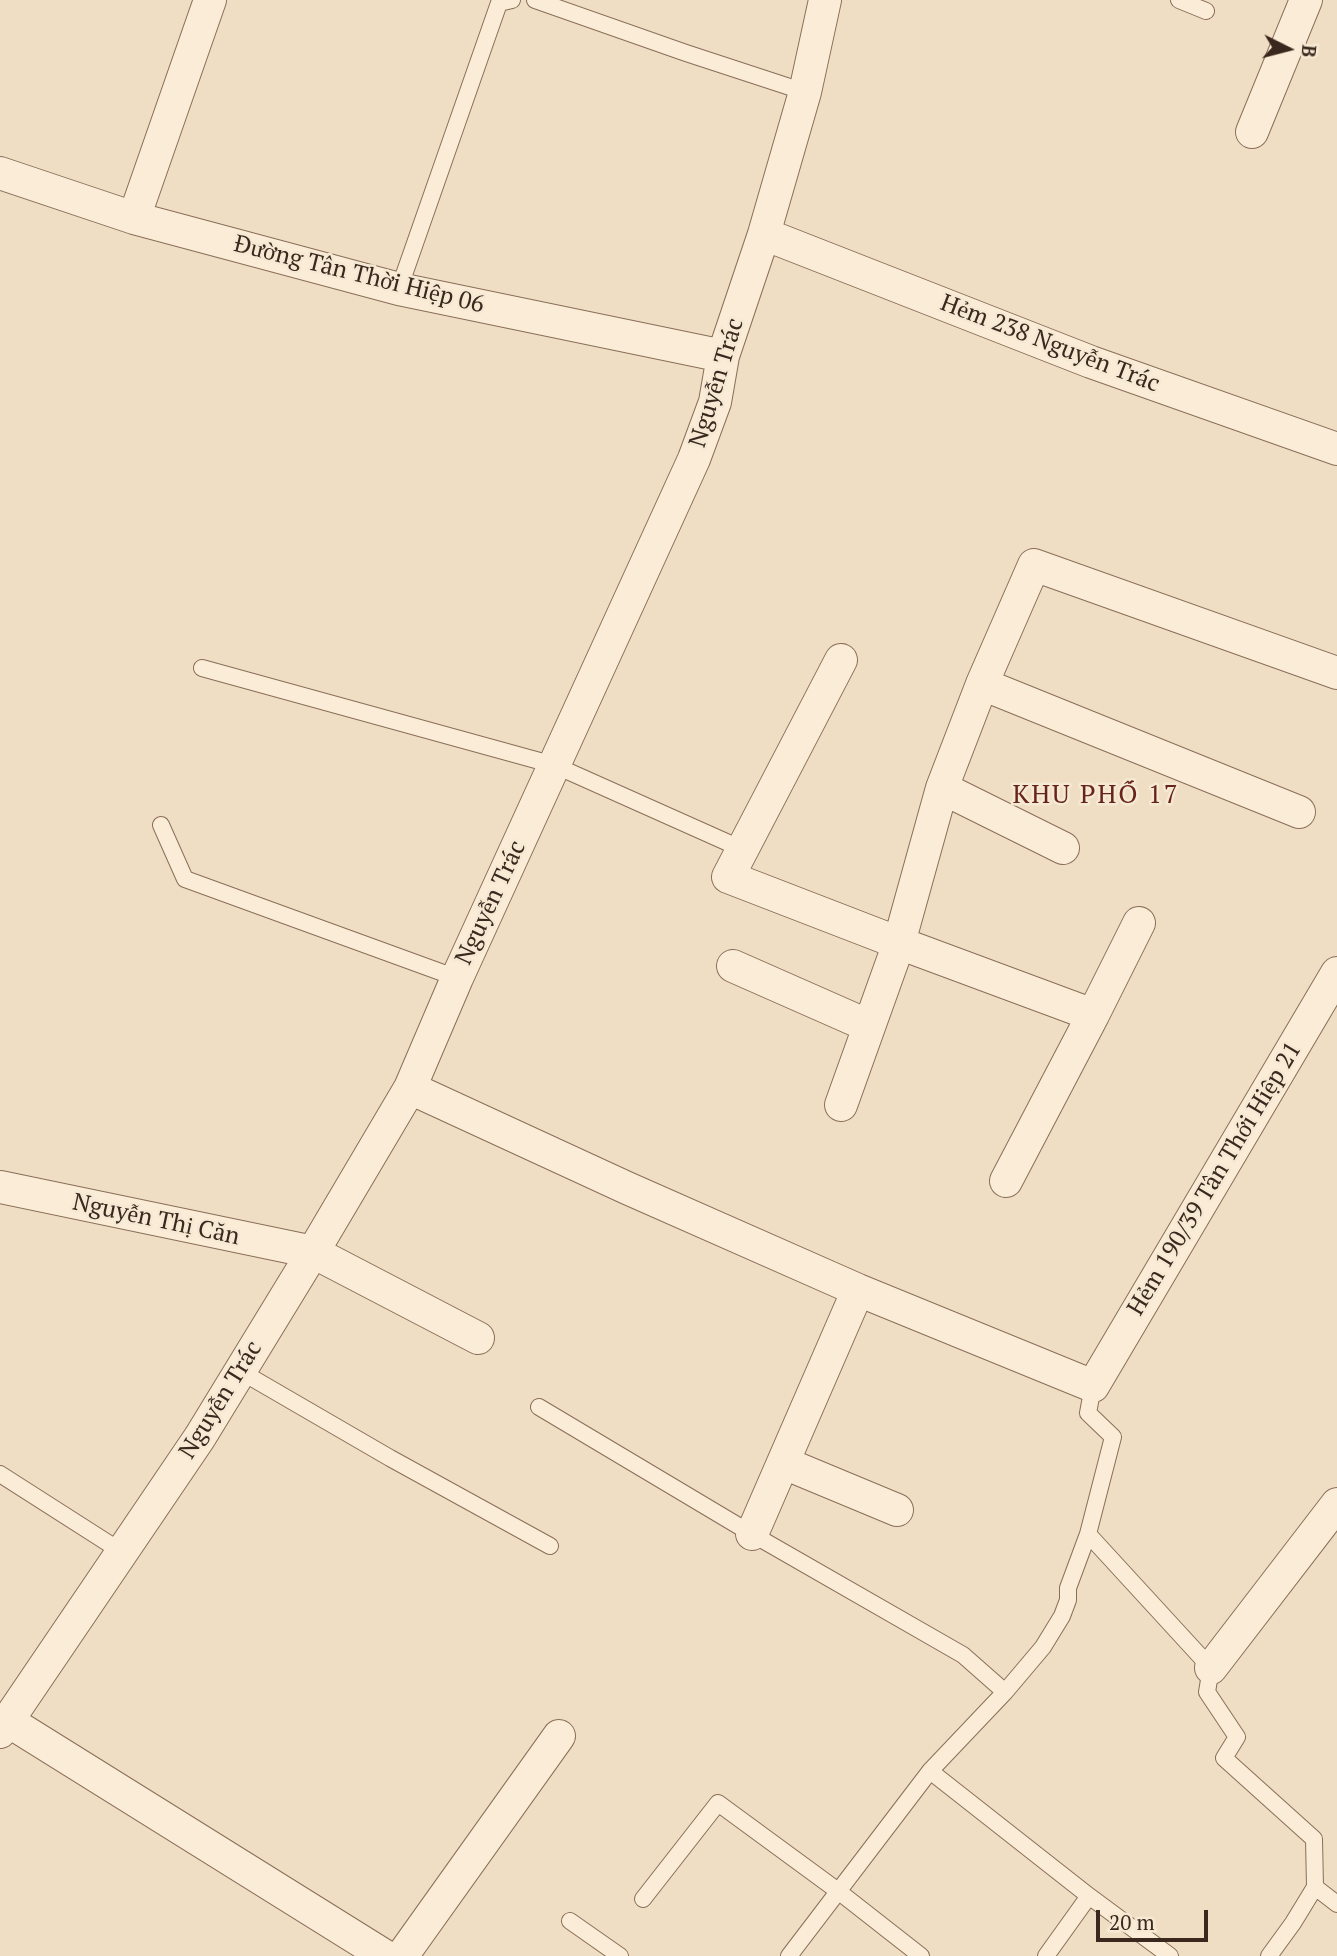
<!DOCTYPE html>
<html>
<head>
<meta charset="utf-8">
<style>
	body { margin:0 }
	#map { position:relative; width:1337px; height:1956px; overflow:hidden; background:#efdec3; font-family:"PT Serif",serif }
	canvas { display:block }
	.north { position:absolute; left:1253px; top:14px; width:70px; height:70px; -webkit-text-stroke:5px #f6e9d3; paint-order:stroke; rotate:96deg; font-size:19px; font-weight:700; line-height:28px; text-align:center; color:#3a281e }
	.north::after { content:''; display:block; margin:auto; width:24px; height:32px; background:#3a281e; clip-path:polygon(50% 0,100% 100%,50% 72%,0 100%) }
	.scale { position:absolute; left:1096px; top:1910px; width:112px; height:32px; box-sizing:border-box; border:4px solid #3a281e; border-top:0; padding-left:9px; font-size:21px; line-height:24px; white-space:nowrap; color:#3a281e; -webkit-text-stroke:5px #f6e9d3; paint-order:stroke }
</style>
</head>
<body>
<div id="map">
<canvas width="1337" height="1956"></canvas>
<div class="north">B</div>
<div class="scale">20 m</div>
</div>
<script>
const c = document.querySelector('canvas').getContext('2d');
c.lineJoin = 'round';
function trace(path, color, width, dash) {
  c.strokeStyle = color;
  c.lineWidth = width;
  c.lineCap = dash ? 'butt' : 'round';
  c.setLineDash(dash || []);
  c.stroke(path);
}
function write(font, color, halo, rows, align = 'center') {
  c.font = font + ' "PT Serif",serif';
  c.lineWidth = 5;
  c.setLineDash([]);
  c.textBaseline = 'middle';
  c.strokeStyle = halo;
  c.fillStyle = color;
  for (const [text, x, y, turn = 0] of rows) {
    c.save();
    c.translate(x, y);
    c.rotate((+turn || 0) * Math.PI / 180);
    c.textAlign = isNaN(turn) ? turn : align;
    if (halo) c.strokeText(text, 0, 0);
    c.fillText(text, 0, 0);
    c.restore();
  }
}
const lane = new Path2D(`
	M535,0l151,53 119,39
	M1179,0l27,11
	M399,289l100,-286 13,-3
	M202,668l352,97 188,84
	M161,825l24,54 272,99
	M240,1371l150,87 160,88
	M1093,1386l-5,27 25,24 -25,97 123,134 -4,24 30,45 -13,21 90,81 1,48
	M539,1407l213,127 211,121 42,37
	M0,1474l122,78
	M930,1771l159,125 81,60
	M1315,1887l22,17
	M643,1899l75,-96 120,88 83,65
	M570,1921l50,35
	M789,1956l141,-185 75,-79 38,-45 19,-31 6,-16v-12l20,-54
	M1046,1956l43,-60
	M1269,1956l24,-33 22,-36`);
const street = new Path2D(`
	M1252,132l54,-132
	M0,173l134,45 265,71 324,67
	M134,218l76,-218
	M764,234l327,128 246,87
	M841,660l-113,217 171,66 -58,162
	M982,684l317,128
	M942,788l121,60
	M733,966l136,60
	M1093,1015l46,-92
	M410,1088l217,100 231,102 235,96 244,-413
	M1006,1181l87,-166 -194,-72 43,-155 40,-104 52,-119 303,108
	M0,1187l313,65 165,86
	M784,1463l113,47
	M752,1534l106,-244
	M1211,1668l126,-164
	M8,1721l377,235
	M0,1732l200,-295 113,-185 97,-164 47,-110 237,-519 21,-57 8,-46 41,-122 41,-142 20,-92
	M402,1956l157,-220`);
const streetNames = [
	["Đường Tân Thời Hiệp 06",359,275,14],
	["Hẻm 238 Nguyễn Trác",1050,344,21],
	["Nguyễn Trác",717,383,-73],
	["Nguyễn Trác",491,903,-65],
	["Hẻm 190/39 Tân Thới Hiệp 21",1215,1179,-59],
	["Nguyễn Thị Căn",156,1220,12],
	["Nguyễn Trác",221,1400,-58]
];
const neighbourhoodNames = [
	["KHU PHỐ 17",1096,796]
];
trace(lane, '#8a6e59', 18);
trace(street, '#8a6e59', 34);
trace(lane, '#faecd7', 16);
trace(street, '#faecd7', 32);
write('24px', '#3a281e', '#f6e9d3', streetNames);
c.letterSpacing = '2px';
write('26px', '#67241c', '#f6e9d3', neighbourhoodNames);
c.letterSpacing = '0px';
</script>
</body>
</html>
